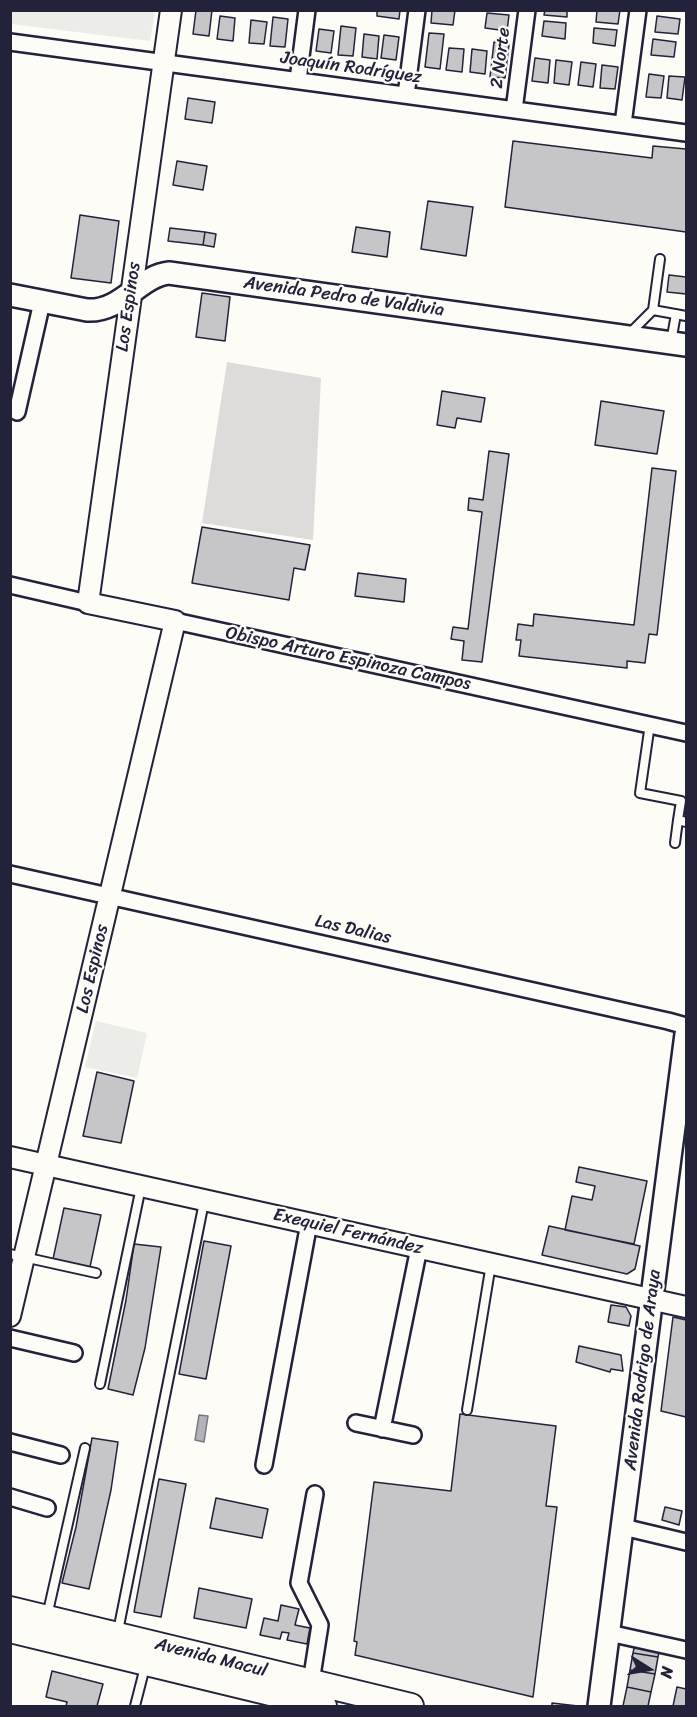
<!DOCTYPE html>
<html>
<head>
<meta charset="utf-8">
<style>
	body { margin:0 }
	#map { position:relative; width:697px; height:1717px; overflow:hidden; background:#fdfcf7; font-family:Sriracha,sans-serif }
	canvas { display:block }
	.frame { position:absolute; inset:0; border:12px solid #22223b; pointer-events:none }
	.north { position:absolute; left:619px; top:1639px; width:60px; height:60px; -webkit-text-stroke:4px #fdfcf7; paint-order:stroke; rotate:101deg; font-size:16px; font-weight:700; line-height:24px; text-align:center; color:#22223b }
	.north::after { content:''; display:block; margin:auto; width:21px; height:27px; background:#22223b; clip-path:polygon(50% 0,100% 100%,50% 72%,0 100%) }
</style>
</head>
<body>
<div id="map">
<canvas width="697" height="1717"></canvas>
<div class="frame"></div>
<div class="north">N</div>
</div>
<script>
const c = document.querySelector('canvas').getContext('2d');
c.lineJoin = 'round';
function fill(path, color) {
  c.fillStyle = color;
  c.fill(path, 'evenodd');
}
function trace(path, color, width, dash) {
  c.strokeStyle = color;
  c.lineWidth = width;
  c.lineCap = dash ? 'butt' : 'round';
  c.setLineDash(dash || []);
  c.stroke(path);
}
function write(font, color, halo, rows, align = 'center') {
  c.font = font + ' Sriracha,sans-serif';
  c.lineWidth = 4.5;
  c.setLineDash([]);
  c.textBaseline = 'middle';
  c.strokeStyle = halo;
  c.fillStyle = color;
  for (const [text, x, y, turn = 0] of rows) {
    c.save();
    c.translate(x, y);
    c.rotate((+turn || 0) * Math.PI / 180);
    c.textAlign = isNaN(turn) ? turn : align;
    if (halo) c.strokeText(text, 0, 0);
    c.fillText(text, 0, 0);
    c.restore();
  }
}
const built = new Path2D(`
	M11,10h144v1l-5,30 -139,-17z
	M96,1021l51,12 -10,45 -52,-11z`);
const green = new Path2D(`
	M227,362l94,16 -8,162 -111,-17z`);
const water = new Path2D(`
	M199,1415l9,1 -4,26 -9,-2z`);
const building = new Path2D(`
	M196,10h16l-3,26 -16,-2z
	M377,10h23l-1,9 -22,-3z
	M432,10h23l-2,15 -22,-2z
	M545,10h22v7l-23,-2z
	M597,10h23l-2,14 -22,-2z
	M487,13l22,2 -2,16 -22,-3z
	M220,16l15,2 -2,23 -16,-2z
	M657,16l23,3 -2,15 -23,-2z
	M273,17l15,2 -3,28 -15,-1z
	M251,20l16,2 -3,22 -15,-1z
	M544,21l22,2 -1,16 -23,-3z
	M341,26l15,2 -3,28 -15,-1z
	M594,28l23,2 -2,16 -22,-3z
	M319,29l15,2 -3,22 -15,-2z
	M429,33l15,1 -4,35 -15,-2z
	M364,34l15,2 -2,23 -15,-2z
	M384,35l15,2 -3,23 -15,-2z
	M653,39l23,3 -2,15 -23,-2z
	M494,42l15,2 -4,34 -15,-1z
	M449,48l15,1 -2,23 -16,-2z
	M472,49l15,2 -2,23 -15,-2z
	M535,58l15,2 -2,23 -16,-2z
	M556,60l16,2 -3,23 -15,-2z
	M581,62l15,2 -3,23 -15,-2z
	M602,65l16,2 -3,22 -15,-1z
	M649,74l15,2 -3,22 -15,-1z
	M669,76l16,1 -3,23 -15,-2z
	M188,98l27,4 -3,21 -27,-4z
	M513,141l139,17 1,-12 33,3v83l-181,-25z
	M177,161l30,5 -4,24 -30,-5z
	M428,201l45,6 -7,49 -45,-7z
	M80,215l39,6 -8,62 -40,-5z
	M356,227l34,5 -3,25 -35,-5z
	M170,228l35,4 -2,13 -35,-4z
	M205,232l11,2 -2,13 -11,-2z
	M669,275l17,2v17l-19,-2z
	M202,293l28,4 -5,44 -29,-4z
	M442,391l43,7 -4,24 -24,-4 -2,10 -18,-3z
	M601,401l63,10 -7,43 -62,-9z
	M489,451l20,3 -27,208 -20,-2 2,-19 -13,-2 2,-12 15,2 14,-117 -14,-2 1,-12 14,2z
	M652,468l24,3 -19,164 -8,-1 -4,29 -18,-2v7l-108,-12 2,-16h-5l2,-16 15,2 1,-12 100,11z
	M202,527l108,18 -5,25 -11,-2 -5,32 -97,-17z
	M358,573l48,6 -2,23 -49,-6z
	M97,1072l37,9 -13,62 -38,-7z
	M579,1167l68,14 -13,63 -69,-14 7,-34 20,4 3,-14 -19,-4z
	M64,1208l37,7 -11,52 -37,-8z
	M549,1226l91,20 -5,23 -8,5 -85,-19z
	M204,1241l27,5 -25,133 -27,-5z
	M134,1244l27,3 -16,101 -12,47 -25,-6 18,-89z
	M611,1305l15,2 5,9 -2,10 -21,-4z
	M673,1317l13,3v97l-25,-6z
	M579,1346l42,9 2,16 -12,-2 -1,3 -34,-10z
	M460,1414l96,12 -10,80 11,1 -24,190 -178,-42 2,-13 -3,-1 20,-159 77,9z
	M92,1438l26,4 -7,48 -22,99 -27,-6 14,-56z
	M159,1479l27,5 -25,133 -27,-5z
	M216,1498l52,11 -6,29 -52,-10z
	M665,1507l17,4 -3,14 -17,-5z
	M199,1588l53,11 -6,29 -52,-10z
	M281,1605l18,4 -4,16 15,3 -3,16 -20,-4 2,-7 -7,-1 -2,7 -20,-4 4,-17 14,3z
	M635,1644l25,2 -2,11 -25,-4z
	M633,1653l25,4 -3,17 -25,-4z
	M630,1670l25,4 -4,18 -24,-5z
	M52,1671l51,13 -6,22h-31l1,-4 -21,-5z
	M627,1687l24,5 -3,14h-25z
	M677,1687l9,2v17h-13z
	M552,1703l26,3h-26z`);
const service = new Path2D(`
	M653,310l33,6
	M629,334l24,-24 7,-51
	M671,342l5,-28
	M650,724l-10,69 41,8 -3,19 8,2
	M675,843l3,-23
	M10,1254l86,19
	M100,1384l41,-197
	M467,1410l24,-146
	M47,1616l38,-168
	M118,1631l86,-429
	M135,1706l10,-39`);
const minor = new Path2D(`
	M10,42l676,91
	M298,80l9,-70
	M406,95l11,-85
	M514,110l13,-100
	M623,124l15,-114
	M17,412l25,-110
	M10,585l78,18
	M175,621l511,112
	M10,874l658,147 18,5
	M10,1338l64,15
	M356,1423l57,12
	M382,1429l37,-181
	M10,1442l51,13
	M264,1465l45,-242
	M10,1497l37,11
	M623,1527l63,15
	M609,1633l77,17
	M311,1682l9,-57 -21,-42 16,-89`);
const tertiary = new Path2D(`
	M10,1157l676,150
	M10,1316l165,-695 -87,-18 83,-593`);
const secondary = new Path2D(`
	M10,295l77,15c35,2 52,-34 82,-37l517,72
	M599,1706l87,-672`);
const primary = new Path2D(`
	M10,1609l401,97
	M10,1630l314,76`);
const streetNames = [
	["2 Norte",501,58,-83],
	["Joaquín Rodríguez",351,68,8],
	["Avenida Pedro de Valdivia",344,297,8],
	["Los Espinos",129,307,-82],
	["Obispo Arturo Espinoza Campos",348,659,12],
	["Las Dalias",353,930,13],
	["Los Espinos",93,969,-77],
	["Exequiel Fernández",348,1232,13],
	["Avenida Rodrigo de Araya",643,1370,-83],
	["Avenida Macul",211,1658,14]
];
fill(built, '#ecece9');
fill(green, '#dddcdb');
fill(water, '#b2b2b7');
trace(water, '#787885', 1.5);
fill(building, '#c6c6c8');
trace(building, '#22223b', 1.5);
trace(service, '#22223b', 12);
trace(minor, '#22223b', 20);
trace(tertiary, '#22223b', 24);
trace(secondary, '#22223b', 26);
trace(primary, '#22223b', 28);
trace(service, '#fdfcf7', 8);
trace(minor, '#fdfcf7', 15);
trace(tertiary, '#fdfcf7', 20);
trace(secondary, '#fdfcf7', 21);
trace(primary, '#fdfcf7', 24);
write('18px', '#22223b', '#fdfcf7', streetNames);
</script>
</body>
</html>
